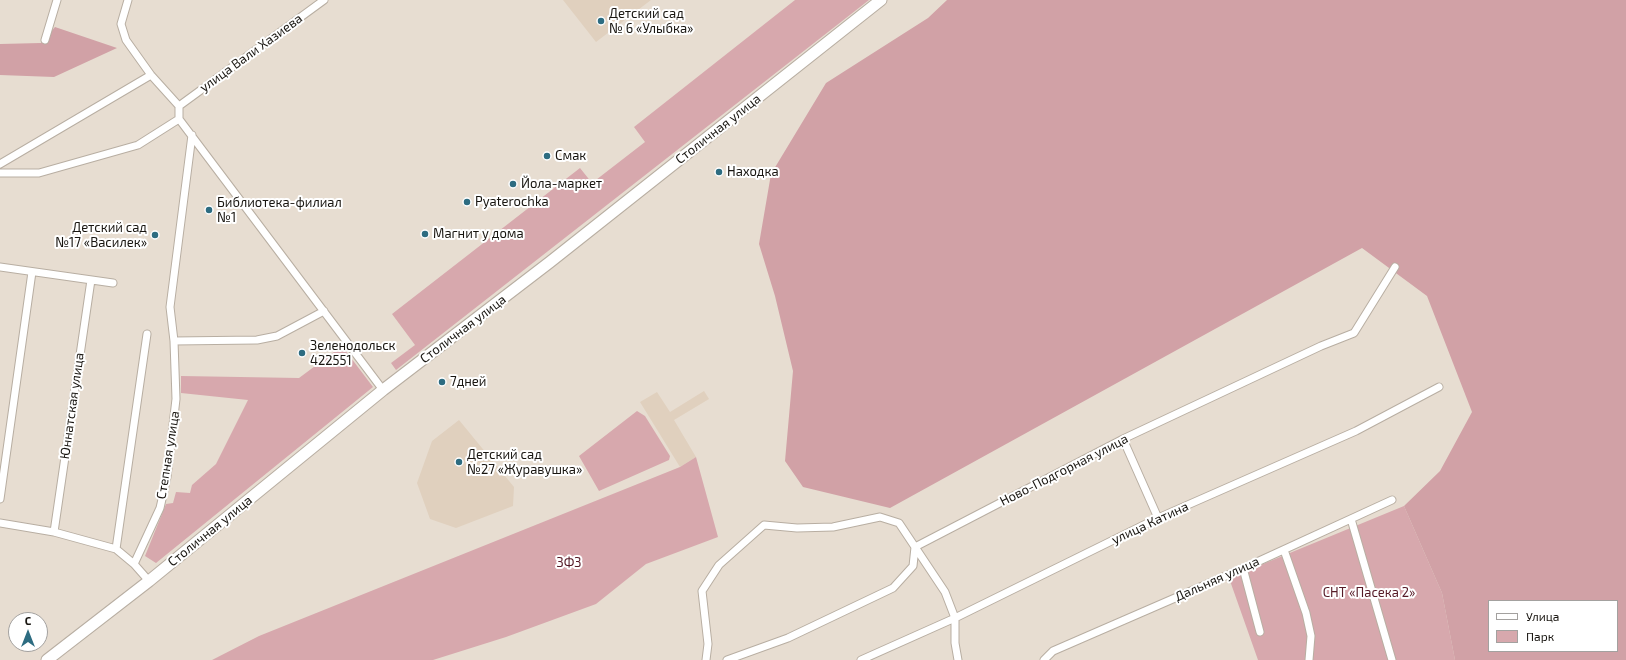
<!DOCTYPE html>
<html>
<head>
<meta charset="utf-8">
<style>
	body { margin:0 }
	#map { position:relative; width:1626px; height:660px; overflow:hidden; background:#e7ddd1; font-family:"Exo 2",sans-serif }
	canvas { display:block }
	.legend { position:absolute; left:1488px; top:600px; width:130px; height:52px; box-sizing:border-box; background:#fff; border:1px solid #a3a19f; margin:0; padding:5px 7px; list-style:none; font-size:12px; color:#181510 }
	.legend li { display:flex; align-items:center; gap:8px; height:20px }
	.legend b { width:20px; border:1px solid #a3a19f }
	.north { position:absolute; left:8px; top:612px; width:40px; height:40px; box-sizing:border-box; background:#fff; border:1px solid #a3a19f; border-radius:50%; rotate:0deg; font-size:11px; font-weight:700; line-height:16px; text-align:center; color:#181510 }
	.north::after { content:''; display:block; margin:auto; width:14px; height:18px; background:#2d6c81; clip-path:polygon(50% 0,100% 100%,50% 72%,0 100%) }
</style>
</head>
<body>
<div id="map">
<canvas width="1626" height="660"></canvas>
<ul class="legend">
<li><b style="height:5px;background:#fff"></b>Улица</li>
<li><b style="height:11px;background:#d7a8ad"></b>Парк</li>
</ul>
<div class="north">С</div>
</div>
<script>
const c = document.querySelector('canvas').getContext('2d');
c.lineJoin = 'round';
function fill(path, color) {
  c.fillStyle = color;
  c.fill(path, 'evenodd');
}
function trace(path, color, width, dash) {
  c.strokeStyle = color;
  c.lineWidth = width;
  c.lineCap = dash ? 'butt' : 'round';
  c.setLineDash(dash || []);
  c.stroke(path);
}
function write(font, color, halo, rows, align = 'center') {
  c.font = font + ' "Exo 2",sans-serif';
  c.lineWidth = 4;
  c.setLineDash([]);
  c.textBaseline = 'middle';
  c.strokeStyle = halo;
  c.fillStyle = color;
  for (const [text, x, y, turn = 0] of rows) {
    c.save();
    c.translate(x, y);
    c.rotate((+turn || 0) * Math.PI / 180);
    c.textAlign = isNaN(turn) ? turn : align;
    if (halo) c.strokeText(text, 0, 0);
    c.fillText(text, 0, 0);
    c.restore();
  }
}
const built = new Path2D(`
	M563,0h88l-55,42z
	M704,391l5,8 -35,21 22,37 -16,10 -40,-65 17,-10 13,20z
	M459,420l55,67 -1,19 -57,22 -26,-9 -13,-36 15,-42z`);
const green = new Path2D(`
	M795,0h74l-473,370 -5,-7 24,-18 -23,-31 188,-146 12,15 53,-41 -11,-15z
	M342,346l31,41 -217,176 -11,-7 21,-52 7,-1 3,-11 14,1 2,-8 24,-21 32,-64 -67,-7v-17l118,2z
	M637,411l8,5 25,40 -1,4 -70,31 -20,-35z
	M696,457l22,80 -72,27 -50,40 -90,33 -73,23h-221l47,-24 421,-169z
	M1404,506l38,87 13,67h-197l-29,-82z`);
const forest = new Path2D(`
	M947,0h679v660h-171l-13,-67 -38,-87 36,-35 32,-59 -45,-116 -65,-48 -472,260 -87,-21 -18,-26 8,-90 -18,-75 -16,-52 12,-70 55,-91 102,-65zM1489,601h128v50h-128z
	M55,27l62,21 -63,29 -54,-2v-31l41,-1z`);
const street = new Path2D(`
	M128,0l-7,24 5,16 25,35 28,31v13l204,271
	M45,40l12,-40
	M179,106l145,-106
	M0,164l151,-89
	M0,173h39l99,-28 41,-26
	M0,267l113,16
	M174,341l-4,-34 22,-172
	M1123,439l35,79
	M0,499l32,-227
	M1351,519l41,141
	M0,523l54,9 62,17 18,15 15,17
	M54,532l37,-252
	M915,547l208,-108 198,-93 33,-13 41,-66
	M116,549l31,-215
	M1284,550l22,63 5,23 -2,24
	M134,564l26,-56 7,-31 9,-78 -2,-58 83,-1 20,-4 47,-25
	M1243,568l17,64
	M706,660l2,-16 -6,-53 17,-26 45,-40 33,3 36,-1 47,-10 19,6 46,69 10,26v25l3,17
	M727,660l61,-22 105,-50 20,-22 2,-19
	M861,660l94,-42 203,-100 198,-87 83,-44
	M1044,660l9,-9 191,-83 148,-68`);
const primary = new Path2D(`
	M47,660l102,-79 234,-191 167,-128 331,-262`);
const markers = [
	[601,21,4,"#2d6c81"],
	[547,156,4,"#2d6c81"],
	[719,172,4,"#2d6c81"],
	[513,184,4,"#2d6c81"],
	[467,202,4,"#2d6c81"],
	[209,210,4,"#2d6c81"],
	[425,234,4,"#2d6c81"],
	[155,235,4,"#2d6c81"],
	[302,353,4,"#2d6c81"],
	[442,382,4,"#2d6c81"],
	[459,462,4,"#2d6c81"]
];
const poiNames = [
	["Детский сад",609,14],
	["№ 6 «Улыбка»",609,29],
	["Смак",555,156],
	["Находка",727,172],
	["Йола-маркет",521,184],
	["Pyaterochka",475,202],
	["Библиотека-филиал",217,203],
	["№1",217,218],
	["Детский сад",147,228,"right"],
	["№17 «Василек»",147,243,"right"],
	["Магнит у дома",433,234],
	["Зеленодольск",310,346],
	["422551",310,361],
	["7дней",450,382],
	["Детский сад",467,455],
	["№27 «Журавушка»",467,470]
];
const streetNames = [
	["улица Вали Хазиева",251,53,-36],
	["Столичная улица",718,129,-38],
	["Столичная улица",463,329,-37],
	["Юннатская улица",72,406,-82],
	["Степная улица",168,455,-81],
	["Ново-Подгорная улица",1064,470,-27],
	["улица Катина",1150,523,-25],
	["Столичная улица",210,531,-39],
	["Дальняя улица",1217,579,-24]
];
const parkNames = [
	["ЗФЗ",569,563],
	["СНТ «Пасека 2»",1369,593]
];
fill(built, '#e0d0be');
fill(green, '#d7a8ad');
fill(forest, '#d1a1a6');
trace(street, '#b8aea2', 9);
trace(primary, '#b8aea2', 13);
trace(street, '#fff', 7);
trace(primary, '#fff', 11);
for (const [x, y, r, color] of markers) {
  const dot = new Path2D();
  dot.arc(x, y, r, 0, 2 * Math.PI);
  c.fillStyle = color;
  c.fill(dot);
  trace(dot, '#fff', 1.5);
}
write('13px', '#181510', '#fff', poiNames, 'left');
write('13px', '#181510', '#fff', streetNames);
write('13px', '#561b27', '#fff', parkNames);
</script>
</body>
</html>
